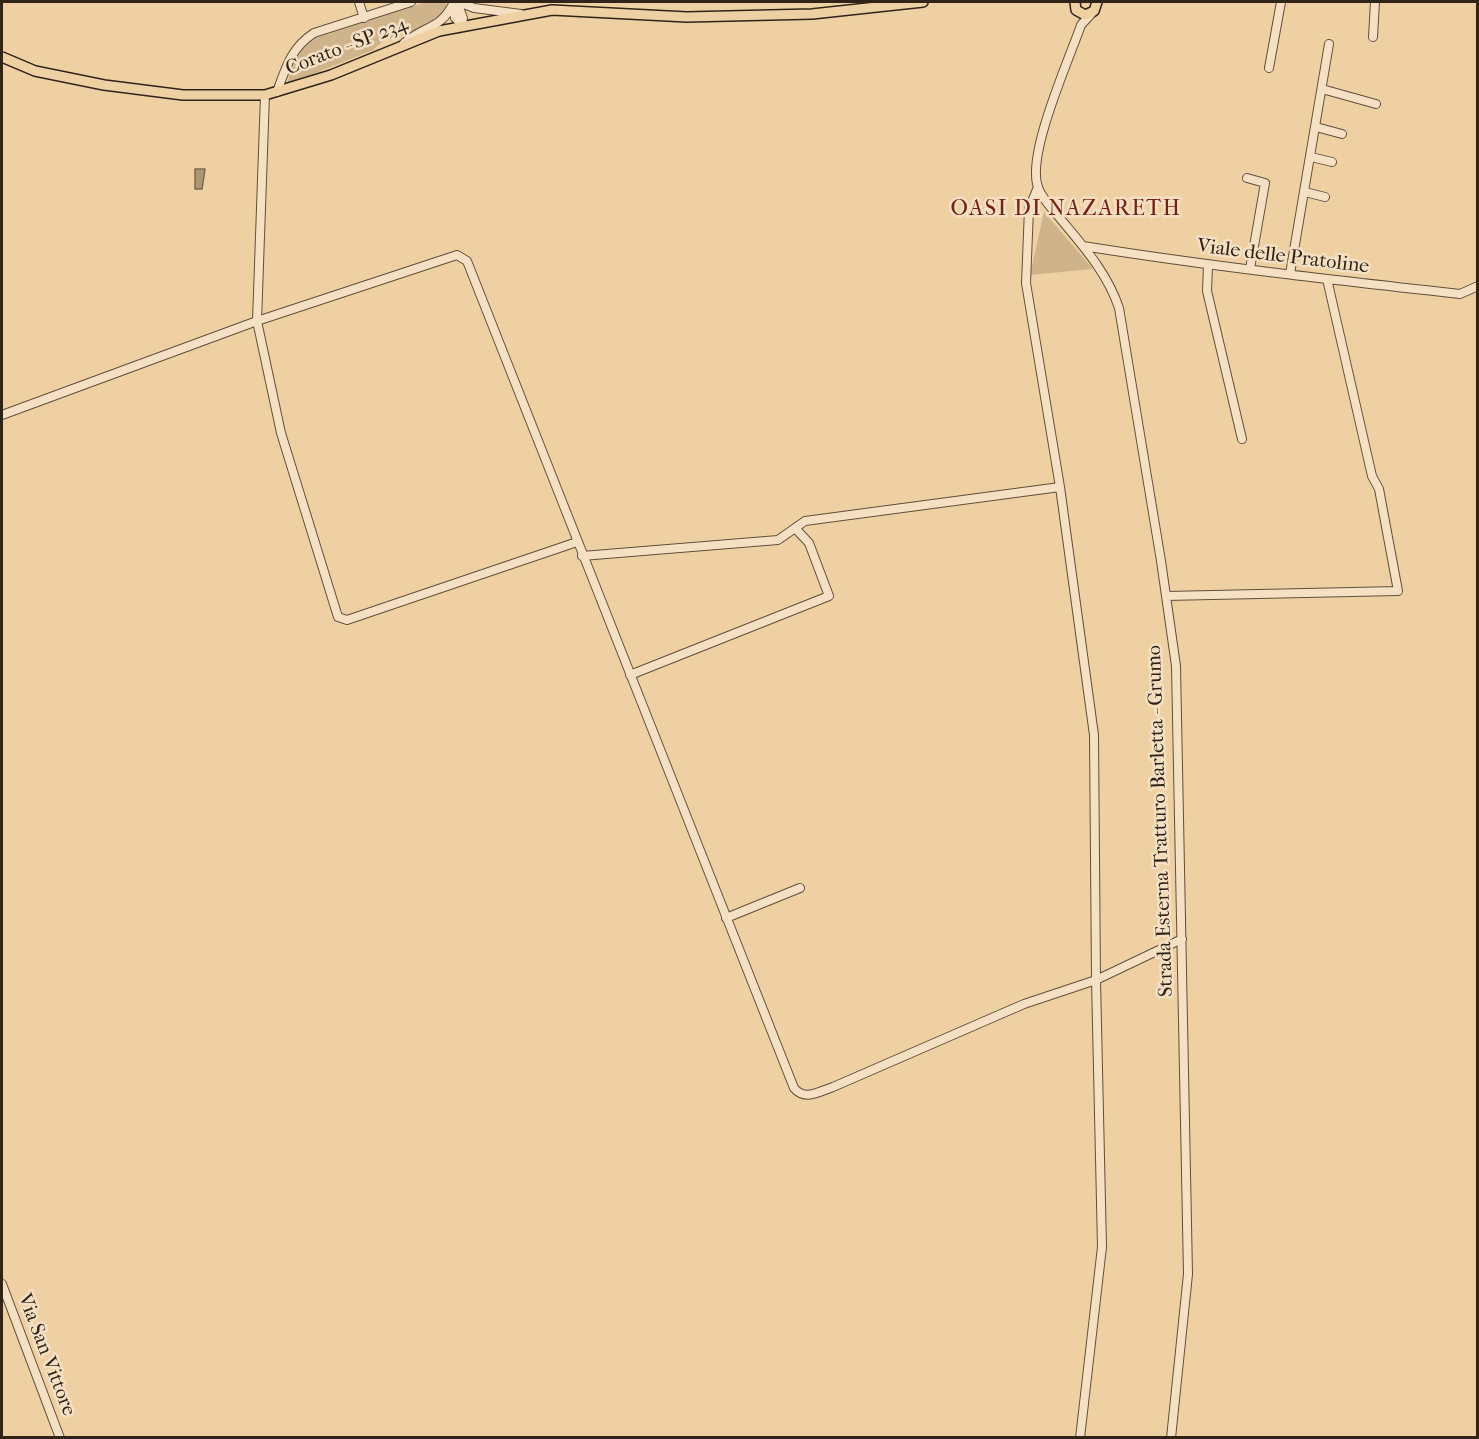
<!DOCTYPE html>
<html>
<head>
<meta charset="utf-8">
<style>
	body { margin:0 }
	#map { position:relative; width:1479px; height:1439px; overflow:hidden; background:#efd0a2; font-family:"IM FELL French Canon",serif }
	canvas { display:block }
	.frame { position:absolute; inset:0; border:3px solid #302419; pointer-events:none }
</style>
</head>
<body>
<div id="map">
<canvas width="1479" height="1439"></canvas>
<div class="frame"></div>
</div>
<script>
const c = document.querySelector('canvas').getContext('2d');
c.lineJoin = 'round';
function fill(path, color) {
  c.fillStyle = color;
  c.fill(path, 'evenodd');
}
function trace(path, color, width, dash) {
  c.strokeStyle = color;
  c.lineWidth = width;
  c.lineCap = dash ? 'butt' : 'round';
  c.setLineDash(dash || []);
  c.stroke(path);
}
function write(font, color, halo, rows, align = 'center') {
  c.font = font + ' "IM FELL French Canon",serif';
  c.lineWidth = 5;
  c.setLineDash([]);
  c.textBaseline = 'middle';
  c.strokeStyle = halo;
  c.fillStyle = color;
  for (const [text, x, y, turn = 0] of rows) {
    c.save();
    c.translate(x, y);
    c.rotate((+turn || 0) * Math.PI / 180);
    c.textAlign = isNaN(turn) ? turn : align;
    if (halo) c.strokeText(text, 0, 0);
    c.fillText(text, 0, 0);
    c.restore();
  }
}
const green = new Path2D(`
	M427,2h19c3,27 -44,29 -62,39 -4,2 -8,6 -11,9l-85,34c1,-20 13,-35 28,-46z
	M1044,212l49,57 -63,6z`);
const water = new Path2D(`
	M195,169h10l-3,20h-7z`);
const minor = new Path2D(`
	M359,2l5,16
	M457,2l6,16 -1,7
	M459,2l15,6 47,6
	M453,6l2,12 7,7
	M1092,13l-11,12c-12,35 -55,130 -43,162 3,10 14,22 21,30 23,28 48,55 60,91l42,253 15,105 12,608 -17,164
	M1373,37l2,-35
	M404,43c21,-18 37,-13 50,-41
	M1269,68l12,-66
	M1322,89l54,15
	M277,92c9,-25 14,-44 37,-59l97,-31
	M265,95l-8,226 24,112 57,184 9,3 230,-78
	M1316,127l26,7
	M1311,157l21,5
	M1247,178l18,5 -15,86
	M1038,187l-9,22 -3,74 34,204 34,248 2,245 6,267 -22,191
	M1305,192l20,5
	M1083,246c125,20 251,34 377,48l18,-8
	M1208,266l-1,25 35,148
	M1290,274l39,-230
	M2,415l255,-94 200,-66 10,6 327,827c11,13 24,4 39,-1l191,-83 72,-24 86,-41
	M582,556l196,-16 27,-19 255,-34
	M1166,596l232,-5 -19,-102 -7,-13 -45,-197
	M630,675l199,-79 -20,-53 -14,-15
	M726,918l74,-30
	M2,1284l58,154`);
const major = new Path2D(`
	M1075,2l1,8 9,5 9,-4 3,-9
	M2,57l33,14 69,14 79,10h82l66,-20 108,-44 113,-21 135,7 125,-3 111,-12`);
const streetNames = [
	["Corato - SP 234",347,47,-21],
	["Viale delle Pratoline",1283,257,7],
	["Strada Esterna Tratturo Barletta - Grumo",1161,821,-92],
	["Via San Vittore",46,1355,69]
];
const quarterNames = [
	["OASI DI NAZARETH",1066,210]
];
fill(green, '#cfb38b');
fill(water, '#ae9673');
trace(water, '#7c684f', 1.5);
trace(minor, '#604f3b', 10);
trace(major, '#302419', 12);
trace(minor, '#f5e0c3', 8);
trace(major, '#efd0a2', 9);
write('20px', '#302419', '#f5e0c3', streetNames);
c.letterSpacing = '1.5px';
write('22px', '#7a1f14', '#f5e0c3', quarterNames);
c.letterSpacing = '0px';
</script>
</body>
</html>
